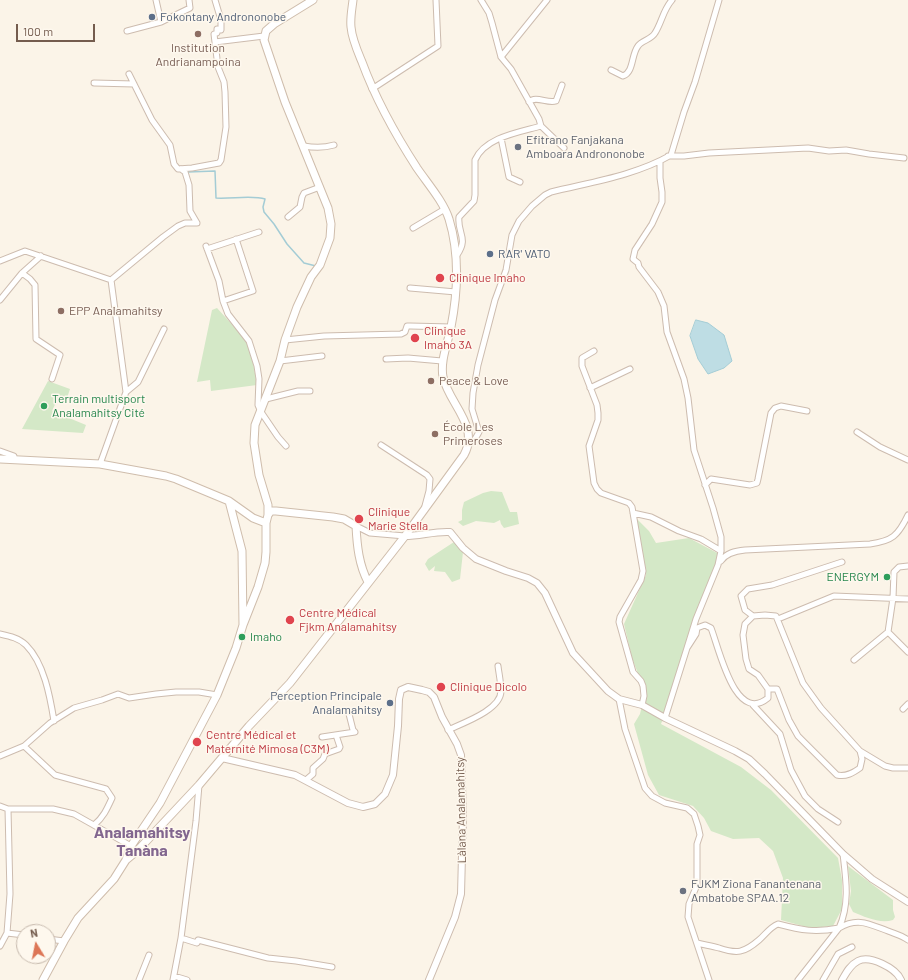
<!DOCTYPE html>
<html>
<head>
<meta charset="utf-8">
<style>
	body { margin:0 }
	#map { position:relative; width:908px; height:980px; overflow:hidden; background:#fbf4e8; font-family:Barlow,sans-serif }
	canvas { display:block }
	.north { position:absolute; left:16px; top:924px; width:40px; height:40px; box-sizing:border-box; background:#fef8ee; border:1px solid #c7baae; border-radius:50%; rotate:350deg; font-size:11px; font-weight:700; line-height:16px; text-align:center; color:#745c4e }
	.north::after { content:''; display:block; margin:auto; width:14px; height:18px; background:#dd7656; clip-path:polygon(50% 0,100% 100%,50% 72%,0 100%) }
	.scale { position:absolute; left:16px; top:24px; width:79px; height:18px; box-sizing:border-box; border:2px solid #745c4e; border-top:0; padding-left:5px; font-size:12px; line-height:14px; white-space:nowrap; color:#745c4e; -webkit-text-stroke:3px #fef8ee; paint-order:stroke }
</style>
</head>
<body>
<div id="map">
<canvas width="908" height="980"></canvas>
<div class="north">N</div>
<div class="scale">100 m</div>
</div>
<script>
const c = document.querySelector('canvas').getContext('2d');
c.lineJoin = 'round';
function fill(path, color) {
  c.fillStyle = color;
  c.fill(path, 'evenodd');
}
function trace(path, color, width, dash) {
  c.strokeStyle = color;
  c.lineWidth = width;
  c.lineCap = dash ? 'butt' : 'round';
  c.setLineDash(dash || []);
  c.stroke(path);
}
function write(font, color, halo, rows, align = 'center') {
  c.font = font + ' Barlow,sans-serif';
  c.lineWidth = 3;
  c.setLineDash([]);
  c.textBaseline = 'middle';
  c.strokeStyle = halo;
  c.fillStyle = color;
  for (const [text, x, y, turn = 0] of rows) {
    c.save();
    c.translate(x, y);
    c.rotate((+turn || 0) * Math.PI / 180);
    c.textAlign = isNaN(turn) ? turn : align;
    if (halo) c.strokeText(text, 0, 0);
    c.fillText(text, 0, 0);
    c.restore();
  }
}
const green = new Path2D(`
	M217,308l30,33 6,21 4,23 -46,6 -1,-11 -13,2 15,-72z
	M48,381l22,8 -4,12 -8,-3 -6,13 34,14 -3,8 -61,-4z
	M491,491l11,1 8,20h7l2,12 -15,4 -3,-4 -1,-4 -6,3 -18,-2 -13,5 -5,-4 4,-2v-10l2,-8 19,-9z
	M636,518l13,13 7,12 33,-5 30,16 -6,25 -21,50 -12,44 -19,51 80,43 30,23 67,68 4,22v29l-9,17 -23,2 -29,-8 2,-42 -10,-27 -14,-13 -26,1 -22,-8 -7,-13 -11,-12 -34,-11 -11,-20 -14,-51 6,-10 5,-22 -13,-34 -8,-34 22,-49z
	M454,542l9,10 -3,27 -8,3 -7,-10 -11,-1 1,-5 -6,5 -4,-7 3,-5z
	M848,866l45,34v10l2,7 -2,3c-13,4 -28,-3 -40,-8l-4,-8 2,-13z`);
const water = new Path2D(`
	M696,320l12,3 16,12 8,26 -8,7 -16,6 -10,-15 -8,-23z`);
const stream = new Path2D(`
	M188,172l27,-1 1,27c15,1 37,-3 49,1l-2,8 1,5 10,12 13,20 17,19 12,3`);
const minor = new Path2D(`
	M156,0l5,22 29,-14 -1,-8
	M481,0l8,13 3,10 9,34 10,12 28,50 2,7 23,22
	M127,31l34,-9
	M215,42l49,-6
	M501,57l46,-57
	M611,70l12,6c11,-4 8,-21 15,-30 4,-6 13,-6 17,-13 7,-11 8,-23 17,-33
	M129,74l23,46 18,25 4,19 4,5 14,-1 27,-5 2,-3 5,-33 -1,-35 -1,-10 -6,-15 -4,-33 3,-1v-4l4,1v-10l-6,-20
	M94,83l40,1
	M372,89l66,-43 -2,-46
	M529,102c7,-7 18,2 27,-1l6,-16
	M501,138l8,39 11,5
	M304,146c11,2 20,2 30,-1
	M668,156h16l25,-3 99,-5 21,3 17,-1 23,4 35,4
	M660,161v17l2,14v10l-10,22 -17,26 -2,9 5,4 1,4 19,25 6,14 3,26 17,47 4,19 6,52 19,58 8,29v14l-3,14 -22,54 -9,29
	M288,217l12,-10 2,-10 2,-4 16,-6
	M413,228l32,-19
	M206,246l13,35 4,20 5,13 21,27 8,25 2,13 -1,26 3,7 17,25 8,9
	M207,249l52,-17
	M457,255c12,-17 0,-22 2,-38l15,-16 1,-6v-35c10,-23 45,-28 66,-34
	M0,261l25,-10 86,29 15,112 -26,72
	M22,273l8,6 5,6 1,54 24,16 -8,24
	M111,280l52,-43 15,-11 7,-3h12l-7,-12 -1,-26 -4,-13 -4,-3
	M410,288l46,4
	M0,300l22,-27 19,-17
	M223,301l30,-10 -17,-52
	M285,340l39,-4 77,-2 4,-2 2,-6h3l41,1
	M594,351l-12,7v8l15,39 1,8v7l-9,26 5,37 3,6 4,4 28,10 3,4 11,64 -2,9 -21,37 -1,5 14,50 8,9 2,5 1,10 -2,9
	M386,359l22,-1 34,3
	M280,361l42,-5
	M590,388l40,-19
	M126,392l12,-10 26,-53
	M266,399l32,-8h12
	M857,432l23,15 28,13
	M381,445l46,30 3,4 -1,12 -4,15
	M467,446l8,-7 4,-7 -7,-23 1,-16 5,-28 17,-65 11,-30 6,-35 7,-14 13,-15 13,-11 6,-3c40,-10 83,-16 120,-37l13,-43 11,-30 24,-82
	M0,451l14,5v4
	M705,485l6,-6 39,6 7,-2 1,-4 13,-66 4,-5 6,-2 26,5
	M633,513l18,4 28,14 22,8 20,12
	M356,526l14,7 35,3
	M721,561c5,-8 14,-10 24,-11l125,-6c22,-3 28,-8 38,-29
	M842,562l-70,23 -24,4 -7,7 4,14 8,6 12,-1 11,1 27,67 18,25 39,43 25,15 8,2h15
	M778,619l56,-23 74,3
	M888,632l20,20
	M0,634c9,2 19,4 26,11 18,18 24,51 28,76
	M854,660l34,-28 5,-34 1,-26 5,-5 9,-1
	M768,689h9l12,31 9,16 39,39c9,2 16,-2 23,-7l2,-9 -2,-8
	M619,699l6,30 20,59 7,8 13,7 22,5 7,6 4,12 2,9 -3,9v41l-8,19 -1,13 21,63
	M753,705l27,29 11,36 14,26 13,13 20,13
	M903,709l5,-5
	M665,718l22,-70 9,-14 1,-6 8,-3 6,3c8,20 24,97 57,70v-9l-10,-14 -9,-6 -3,-10 -3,-24 2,-11 8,-8
	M448,730c15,-7 53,-20 53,-39 0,-8 -2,-17 -3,-25
	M322,737l33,-5 -2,-2 -4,-16
	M24,746l26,-23 24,-15 28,-8 16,-6 11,4 27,-4 20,-2h23l18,3
	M0,756l24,-10 31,29 51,14 6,9c-5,11 -9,20 -18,27
	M306,780l7,-6v-6l10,-9 2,-5 14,-5 1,-2 -4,-12
	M0,806l8,3
	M24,935l-17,-2 3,-39 -2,-85h45l21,5 57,32
	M181,938l16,5 1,-3 70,18 28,3 36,6
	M48,939l16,2
	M697,943c8,2 15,3 22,5 18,6 25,5 40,-8 6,-5 11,-13 19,-16 23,6 37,9 61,4 11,-24 7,-49 4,-74
	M0,946l7,-13
	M174,976l13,4
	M139,980l10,-25
	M173,980l8,-42 15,-117 3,-36
	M798,980l41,-52c19,-11 30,-4 49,3 7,3 13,4 20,9
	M823,980l15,-26 14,-7`);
const tertiary = new Path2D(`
	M405,536c15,0 30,-5 45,-4l13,16 13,11 30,12 22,7 9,5 8,10 28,60 35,38 11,8 23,6 23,13 70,33 14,8 16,15 78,80 29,25 36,23
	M222,758l73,17 53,28 15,4 12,-3 10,-10 8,-19 5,-49 1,-27 2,-9 7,-3 14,3 7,2 5,5 8,20 15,27 4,11 2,62 -2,77 -6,23 -26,63
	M842,980c4,-7 8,-15 16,-19 12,-6 38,7 43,19`);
const secondary = new Path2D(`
	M0,459l100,5 66,12 10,3 53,22 24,17 13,5
	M268,515l3,-4h5l57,6 11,2 12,7c1,20 3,39 12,56
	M243,625l15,-38 7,-24 1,-11v-29l2,-8v-10l-9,-30 -5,-32 1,-18 25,-64 5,-21 12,-33 14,-30 9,-12 10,-27 1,-14 -3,-16 -43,-106 -21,-62 2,-9 8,-7 39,-24
	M126,860l12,-10 61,-65 50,-59 41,-43 115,-147 59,-81c16,-29 -15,-51 -21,-78 -3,-17 5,-34 8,-50 7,-36 9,-72 -2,-108 -6,-18 -21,-35 -32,-51 -22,-34 -41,-68 -55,-106 -5,-12 -10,-23 -11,-35 -1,-9 1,-18 2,-27
	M43,980l21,-39 14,-23 36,-39 12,-19 5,-14 29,-43 57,-108 19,-47 7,-23 -1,-74 -13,-50`);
const markers = [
	[152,17,4,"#5c6f8a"],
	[198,34,4,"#8d6e63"],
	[518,147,4,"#6b7280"],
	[490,254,4,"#5c6f8a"],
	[440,278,5,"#e0444e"],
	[61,311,4,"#8d6e63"],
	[415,338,5,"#e0444e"],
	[431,381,4,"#8d6e63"],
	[44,406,4,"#2e9e5b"],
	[435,434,4,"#8d6e63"],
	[359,519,5,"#e0444e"],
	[887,577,4,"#2e9e5b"],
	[290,620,5,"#e0444e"],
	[242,637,4,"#2e9e5b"],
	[441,687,5,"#e0444e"],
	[390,703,4,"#5c6f8a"],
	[197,742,5,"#e0444e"],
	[683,891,4,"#6b7280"]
];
const serviceNames = [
	["Fokontany Andrononobe",160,17],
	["RAR' VATO",498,254],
	["Perception Principale",382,696,"right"],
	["Analamahitsy",382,710,"right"]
];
const educationNames = [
	["Institution",198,48,"center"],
	["Andrianampoina",198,62,"center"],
	["EPP Analamahitsy",69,311],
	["Peace & Love",439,381],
	["École Les",443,427],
	["Primeroses",443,441]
];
const worshipNames = [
	["Efitrano Fanjakana",526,140],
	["Amboara Andrononobe",526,154],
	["FJKM Ziona Fanantenana",691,884],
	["Ambatobe SPAA.12",691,898]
];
const healthNames = [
	["Clinique Imaho",449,278],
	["Clinique",424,331],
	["Imaho 3A",424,345],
	["Clinique",368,512],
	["Marie Stella",368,526],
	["Centre Médical",299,613],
	["Fjkm Analamahitsy",299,627],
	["Clinique Dicolo",450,687],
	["Centre Médical et",206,735],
	["Maternité Mimosa (C3M)",206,749]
];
const leisureNames = [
	["Terrain multisport",52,399],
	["Analamahitsy Cité",52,413],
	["ENERGYM",879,577,"right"],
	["Imaho",250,637]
];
const streetNames = [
	["Làlana Analamahitsy",461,810,-91]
];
const districtNames = [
	["Analamahitsy",142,833],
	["Tanàna",142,851]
];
fill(green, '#d4e8c7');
fill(water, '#bedde4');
trace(water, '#a4ccd5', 1);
trace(stream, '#a4ccd5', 1.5);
trace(minor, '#cdbcaf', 7);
trace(tertiary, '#cdbcaf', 8);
trace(secondary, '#cfbdac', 9);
trace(minor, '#fff', 5);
trace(tertiary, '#fff', 6);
trace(secondary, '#fff', 7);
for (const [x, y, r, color] of markers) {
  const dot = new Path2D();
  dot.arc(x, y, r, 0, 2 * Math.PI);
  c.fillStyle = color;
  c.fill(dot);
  trace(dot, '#fef8ee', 1.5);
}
write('12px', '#4e5e75', '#fef8ee', serviceNames, 'left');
write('12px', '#785e54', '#fef8ee', educationNames, 'left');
write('12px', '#5b616d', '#fef8ee', worshipNames, 'left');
write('12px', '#be3a42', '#fef8ee', healthNames, 'left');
write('12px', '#27864d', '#fef8ee', leisureNames, 'left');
write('12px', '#745c4e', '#fef8ee', streetNames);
write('bold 16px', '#82668f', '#fef8ee', districtNames);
</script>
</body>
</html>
